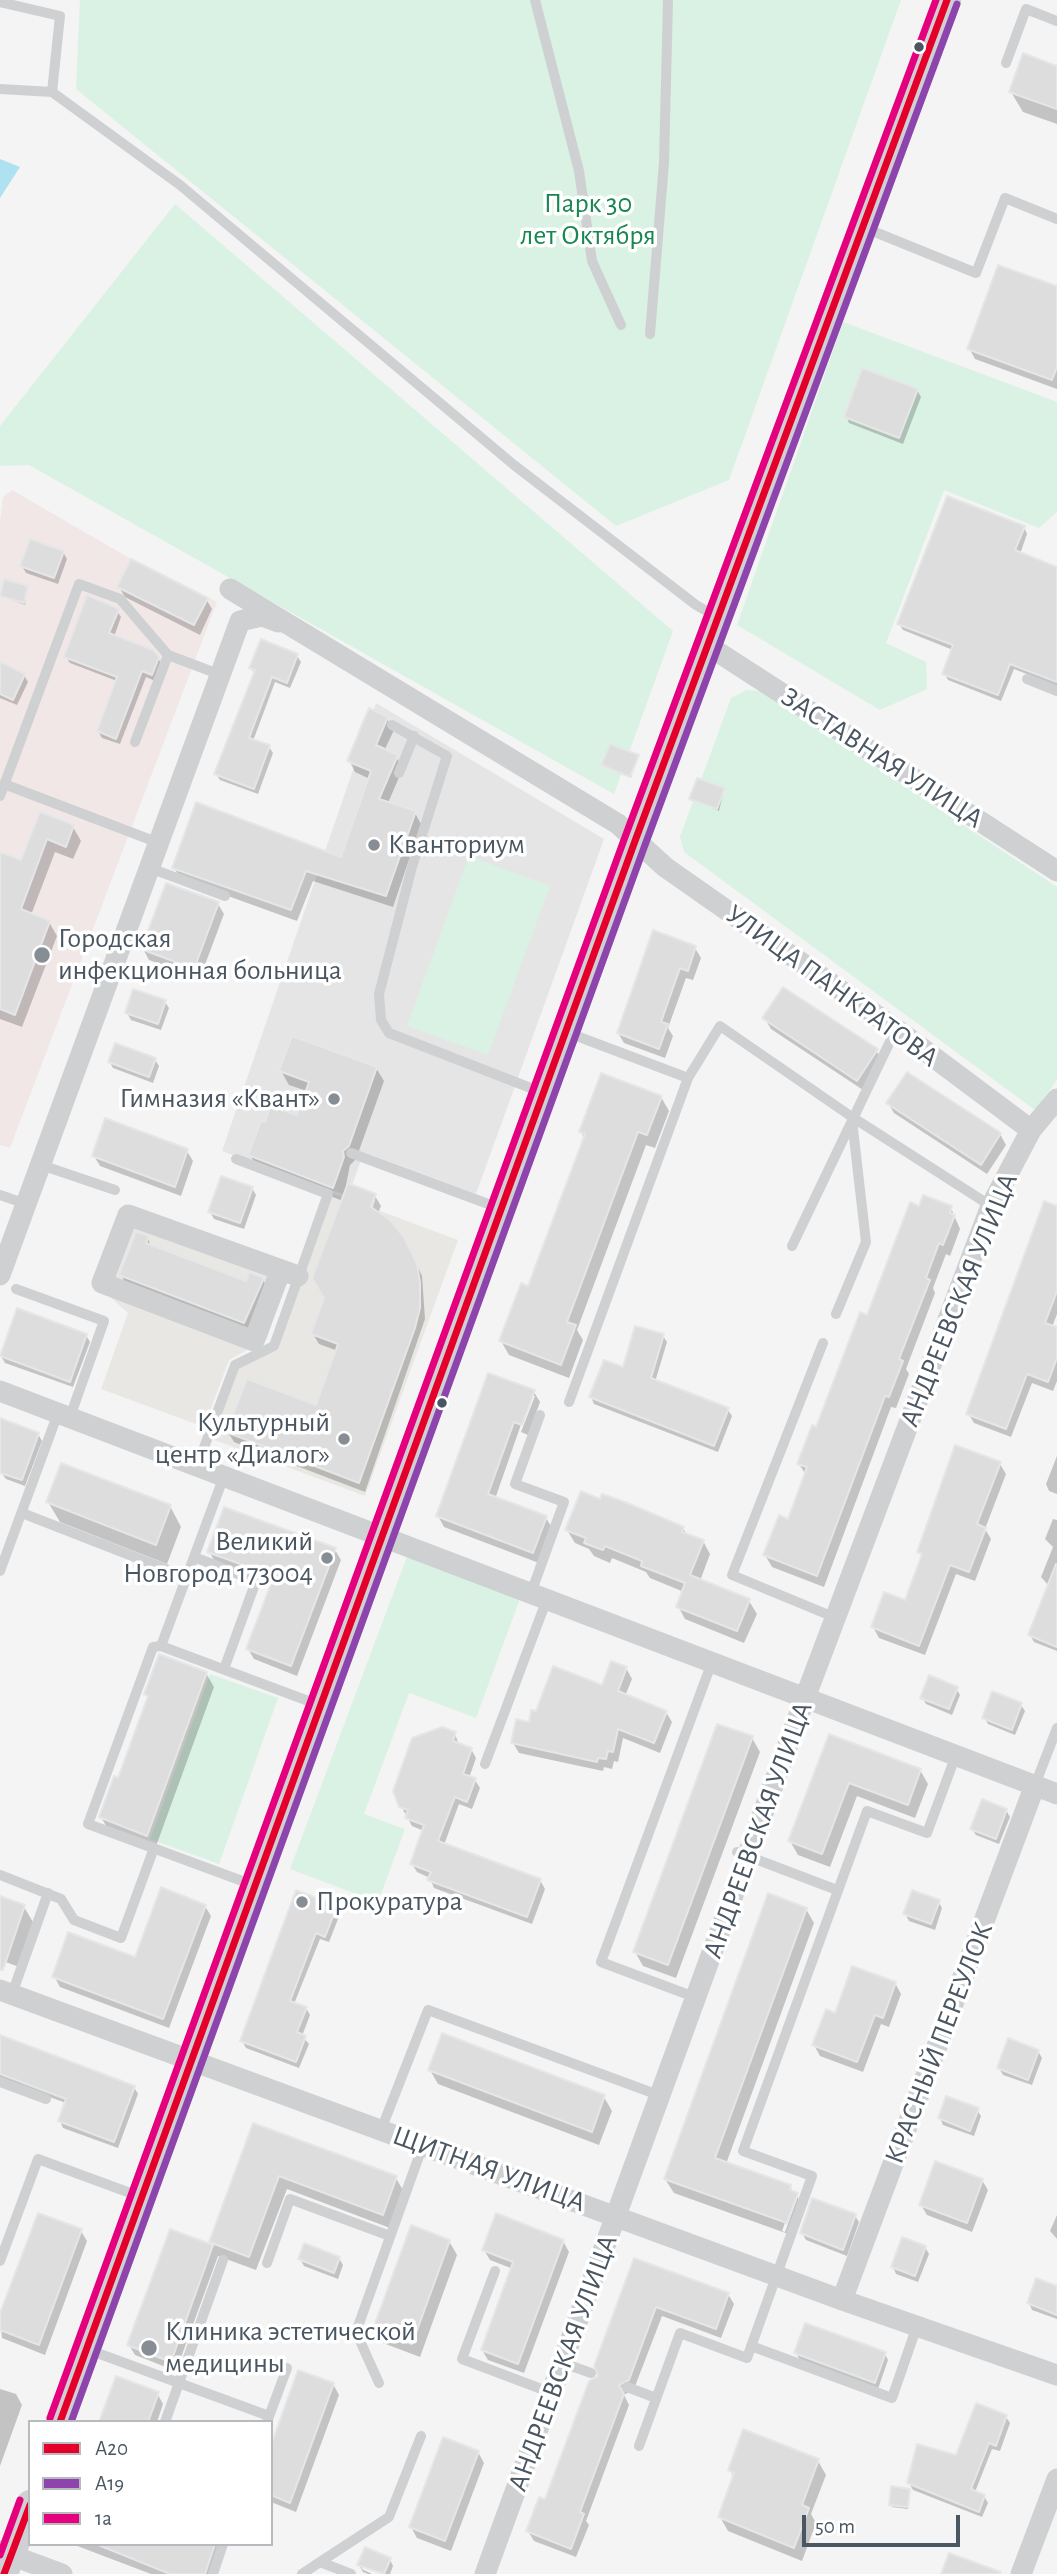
<!DOCTYPE html>
<html>
<head>
<meta charset="utf-8">
<style>
	body { margin:0 }
	#map { position:relative; width:1057px; height:2574px; overflow:hidden; background:#f4f4f4; font-family:"Alegreya Sans",sans-serif }
	canvas { display:block }
	.legend { position:absolute; left:28px; top:2420px; width:245px; height:126px; box-sizing:border-box; background:#fff; border:2px solid #b7bbc0; margin:0; padding:9px 12px; list-style:none; font-size:21px; color:#4a5661 }
	.legend li { display:flex; align-items:center; gap:14px; height:35px }
	.legend b { width:35px; border:2px solid #b7bbc0 }
	.scale { position:absolute; left:802px; top:2515px; width:158px; height:32px; box-sizing:border-box; border:4px solid #4a5661; border-top:0; padding-left:9px; font-size:21px; line-height:24px; white-space:nowrap; color:#4a5661; -webkit-text-stroke:5px #fff; paint-order:stroke }
</style>
</head>
<body>
<div id="map">
<canvas width="1057" height="2574"></canvas>
<ul class="legend">
<li><b style="height:9px;background:#e4002b"></b>А20</li>
<li><b style="height:9px;background:#8e44ad"></b>A19</li>
<li><b style="height:9px;background:#e5007d"></b>1a</li>
</ul>
<div class="scale">50 m</div>
</div>
<script>
const c = document.querySelector('canvas').getContext('2d');
c.lineJoin = 'round';
function fill(path, color) {
  c.fillStyle = color;
  c.fill(path, 'evenodd');
}
function trace(path, color, width, dash) {
  c.strokeStyle = color;
  c.lineWidth = width;
  c.lineCap = dash ? 'butt' : 'round';
  c.setLineDash(dash || []);
  c.stroke(path);
}
function write(font, color, halo, rows, align = 'center') {
  c.font = font + ' "Alegreya Sans",sans-serif';
  c.lineWidth = 7;
  c.setLineDash([]);
  c.textBaseline = 'middle';
  c.strokeStyle = halo;
  c.fillStyle = color;
  for (const [text, x, y, turn = 0] of rows) {
    c.save();
    c.translate(x, y);
    c.rotate((+turn || 0) * Math.PI / 180);
    c.textAlign = isNaN(turn) ? turn : align;
    if (halo) c.strokeText(text, 0, 0);
    c.fillText(text, 0, 0);
    c.restore();
  }
}
const commercial = new Path2D(`
	M332,1193l126,47 -93,256 -153,-57 26,-72 40,-17z
	M126,1212l162,59 -21,68 -38,21 -25,67 -103,-38 27,-76 -30,-27z`);
const education = new Path2D(`
	M376,703l228,136 -128,355 -112,-42 -16,44 -126,-45z`);
const medical = new Path2D(`
	M12,490l119,69 86,43 -207,546 -10,-3v-623l3,-25z`);
const green = new Path2D(`
	M80,0h821l-172,480 -113,46 -540,-437z
	M175,204l498,427 -59,163 -585,-329 -29,1v-40z
	M843,322l214,80v110l-18,16 -95,-38 -58,153 40,19 1,27 -47,21 -143,-85z
	M747,690l14,1 296,196v193l-22,30 -351,-258 -4,-15 51,-139z
	M469,856l81,30 -62,169 -81,-29z
	M408,1554l113,42 -45,122 -67,-25 -45,121 41,15 -27,73 -88,-33z
	M210,1674l68,24 -59,166 -69,-25z`);
const water = new Path2D(`
	M0,159l20,8 -20,31z`);
const shadow = new Path2D(`
	M1057,67v57l-34,-12 -12,-20z
	M1057,288v101l-82,-30 -6,-11z
	M917,390l4,7 -18,47 -54,-21 -3,-7z
	M1024,527l3,7 -7,20 37,14v118l-43,-17 -13,32 -53,-21 -4,-7 9,-23 -50,-20 -4,-6z
	M63,552l4,7 -9,25 -32,-11 -4,-7z
	M119,587l87,12 6,10 -12,26 -75,-38z
	M27,588l-2,17 -24,-9z
	M117,611l4,6 -7,20 44,21 4,7 -7,16 -9,-4 -26,67 -18,-6 -4,-7 19,-50 -47,-18 -4,-6z
	M297,656l4,6 -11,26 -15,-6 -22,59 16,6 4,6 -15,41 -38,-14 -4,-6 39,-100 -4,-6z
	M0,671l24,4 4,7 -11,23 -17,-7z
	M387,719l7,11 -10,21 12,6 7,11 -15,35 27,10 6,11 -28,83 -80,-26 -16,40 -116,-42 -7,-11 168,-9 28,-80 -15,-7 -6,-12z
	M637,757l-6,21 -28,-13z
	M724,790l-5,21 -28,-12z
	M41,814l32,13 8,14 -8,18 -18,-7 -24,63 18,7 8,14 -35,91 -22,-8v-165l22,8z
	M218,904l6,10 -24,64 -51,-18 -6,-11z
	M695,948l6,10 -8,22 -7,-2 -18,50 5,8 -8,22 -41,-15 -6,-10z
	M165,1002l4,6 -8,22 -30,-10 -4,-7z
	M765,1019l111,31 6,11 -19,29 -92,-61z
	M155,1060l4,6 -6,17 -40,-15 -4,-7z
	M376,1068l8,13 -28,78 -6,6 -4,20 29,11 6,10 -3,7 32,37 12,26 3,43 -60,173 -131,-50 -6,-10 89,-25 21,-56 -19,-7 -6,-10 13,-36 17,-97 -85,-33 -8,-13 48,-37 9,-27 -18,-6 -8,-14zM372,1200h3l-5,15z
	M661,1097l8,14 -14,37 -9,-3 -69,185 6,10 -14,38 -60,-23 -8,-14 28,-53 56,-149 -4,-7z
	M888,1103l112,31 6,11 -19,29 -93,-61z
	M187,1151l6,10 -12,35 -81,-30 -6,-10z
	M252,1188l4,7 -12,34 -30,-10 -4,-7z
	M920,1208h31l9,21 -10,27 -4,-2 -13,34 2,5 -29,76 3,5 -13,34 -5,-1 -67,180 -52,-20 -7,-12 24,-34 17,-46 -7,-11z
	M1057,1208v106l-5,13 5,2v52l-4,10 -21,-8 -21,54 -37,-14 -6,-10z
	M148,1238l3,9 96,37 16,-5 3,7 -18,43 -123,-47 -4,-7z
	M86,1335l4,7 -17,45 -68,-24 -4,-7z
	M663,1336l4,6 -12,40 73,28 4,6 -14,36 -124,-48 -3,-7z
	M534,1392l6,10 -12,33 -7,-3 14,-36h-4l-36,103 51,19 6,10 -13,35 -95,-36 -6,-11z
	M0,1420l38,14 4,7 -17,45 -19,-7 -6,-8z
	M1057,1456v38l-8,-3 -3,-7z
	M1000,1464l6,10 -21,55 6,10 -16,42 -19,-7 -31,81 -46,-17 -6,-11 33,-25 17,-44 -4,-6z
	M601,1501l82,27 4,7 16,6 7,13 -10,27 49,20 8,13 -13,29 -59,-24 -7,-13 6,-14 -34,-14 -4,-6 -34,-14 -2,5 -16,-7 -5,-7 -14,-6 -8,-13z
	M48,1502l122,4 11,21 -14,37 -107,-42z
	M1053,1519l4,1v131l-23,-9 -4,-7 19,-49 -8,-9 12,-30 -8,-8z
	M335,1550l6,10 -44,116 -43,-17 -6,-10 25,-66 -58,-21 -6,-11z
	M626,1668l6,11 -7,17 41,16 6,10 -12,31 -37,-15 -5,24 -4,-1 -2,8 -8,-2 -1,4 -84,-18 -6,-10 17,-19 73,-36z
	M206,1673l8,14 -59,162 -46,-18 -8,-14 18,-37 30,-81 -3,-5z
	M956,1688l4,7 -8,20 -26,-11 -4,-7z
	M1021,1705l4,6 -10,24 -27,-11 -4,-7z
	M455,1734l4,11 12,4 5,9 -7,20 6,2 5,8 -8,21 -13,-5 -15,41 96,35 5,9 -13,35 -98,-36 -4,-10 -13,-6 -5,-8 12,-33 -12,-5 -11,-20z
	M830,1736l90,34 8,14 -13,34 -58,-22 -27,71 -32,-12 -8,-14z
	M752,1738l8,14 -84,226 -33,-12 -8,-14z
	M1006,1810l4,7 -11,27 -23,-9 -4,-6z
	M297,1892l39,15 4,7 -11,28 -9,-3 -26,65 12,4 4,7 -8,21 7,8 -10,24 -53,-20 -4,-7z
	M0,1898l24,9 12,20 -14,41 -22,-8z
	M938,1901l4,7 -7,22 -26,-9 -4,-7z
	M205,1906l6,10 -42,112 -109,-41 -6,-11 82,-17z
	M806,1909l8,14 -88,241 64,23 15,21 -11,28 -120,-43 -9,-14zM795,2196l2,3 -12,33 -3,-1z
	M895,1983l6,11 -12,33 -8,-3 -18,48 -43,-16 -6,-11 22,-30z
	M0,2037l134,50 4,7 -20,54 -55,-20 -3,-7 6,-18 -66,-24z
	M1038,2051l4,7 -10,27 -29,-10 -4,-7z
	M430,2070l174,27 8,14 -13,34 -161,-61z
	M977,2110l4,6 -7,20 -31,-11 -3,-7z
	M254,2125l142,53 8,14 -14,36 -103,-39 -31,81 -38,-14 -42,115 -41,-16 -6,-10 42,-114 43,16 -3,-5z
	M982,2180l6,10 -16,42 -45,-17 -6,-10z
	M1057,2215v24l-7,-8z
	M855,2216l4,6 -12,34 -41,-16 -4,-7z
	M81,2231l6,10 -42,114 -43,-17 -2,-20z
	M449,2241l8,14 -37,102 -37,-14 -8,-14z
	M563,2241l6,11 -45,121 -36,-13 -6,-10 31,-81 -23,-9 -6,-10z
	M925,2247l4,7 -11,28 -22,-8 -3,-7z
	M339,2258l4,7 -5,14 -34,-13 -4,-7z
	M635,2260l93,34 6,10 -13,34 -59,-22 -28,73 -10,6 5,10 -43,116 3,4 -13,32 -42,-16 -6,-10 18,-30 54,-124z
	M1057,2288v31l-25,-9 -3,-7z
	M796,2353l89,1 3,6 -10,29 -78,-29z
	M333,2384l6,11 -43,117 -25,-10v-51z
	M0,2389l16,5 6,11 -22,61z
	M157,2393l6,11 -6,18h-56z
	M1006,2417l4,6 -10,28 -8,-2 -17,43 9,4 4,7 -6,14 -69,-27 -4,-7 48,-25z
	M478,2452l6,11 -33,88 -34,-13 -6,-11z
	M818,2461l8,14 -15,39 5,9 -14,38 -74,-30 -8,-14 14,-39 -4,-8z
	M909,2490l-1,19 -16,-2 -1,-3z
	M72,2544h151l-9,30h-63z
	M390,2559l3,7 -3,8h-9l-19,-8v3l10,5h-4l-5,-2 -4,-7z`);
const building = new Path2D(`
	M1023,53l34,13v43l-48,-17z
	M998,265l59,21v81l-5,13 -85,-31z
	M862,368l56,21 -19,49 -55,-21z
	M947,496l78,30 -10,24 42,17v115l-47,-18 -12,31 -56,-21 11,-29 -56,-21z
	M30,539l34,12 -10,27 -34,-12z
	M131,559l77,39 -14,27 -77,-38z
	M4,579l24,7 -4,17 -24,-7z
	M87,595l32,14 -10,24 44,17 6,7 -7,18 -10,-4 -26,68 -19,-8 20,-54 -53,-20z
	M261,639l37,15 -11,29 -15,-6 -23,61 21,7 -16,44 -40,-15 41,-104 -6,-2z
	M0,662l25,12 -12,26 -13,-6z
	M369,708l19,9 -12,28 22,10 -19,44 37,12 -30,85 -80,-25 -15,39 -119,-42 24,-66 145,55 30,-86 -24,-10z
	M610,744l29,11 -9,22 -29,-12z
	M697,778l28,10 -8,21 -28,-10z
	M40,812l34,13 -8,22 -19,-8 -26,70 29,12 -35,94 -15,-6v-157l21,8z
	M166,883l53,19 -25,67 -53,-20z
	M653,930l43,16 -8,25 -8,-3 -19,54 7,2 -9,25 -42,-16z
	M783,987l95,62 -21,32 -95,-63z
	M133,989l33,11 -8,24 -33,-11z
	M292,1036l85,31 -28,79 -6,5 1,6 -11,31 -85,-33 13,-34 4,1 6,-16 26,9 12,-33 -30,-11z
	M115,1043l41,15 -7,19 -41,-15z
	M907,1072l94,61 -20,32 -95,-62z
	M601,1073l61,23 -15,39 -9,-3 -71,190 9,3 -15,40 -62,-24 22,-58 7,3 57,-152 -6,-2z
	M105,1118l83,31 -13,38 -83,-31z
	M221,1176l32,11 -13,36 -32,-11z
	M348,1183l28,11 -5,13 19,13 14,17 13,27 3,19v25l-5,20 -56,155 -133,-51 21,-53 69,26 22,-61 -27,-10 13,-36 -12,-20z
	M923,1195l29,11 -2,7 5,2 -12,30 -4,-2 -13,35 4,2 -31,79 4,2 -14,36 -4,-1 -68,180 -54,-21 16,-40 9,4 19,-52 -10,-3 15,-39 4,2 44,-115 7,3 43,-113 9,4z
	M1044,1201l13,5v85l-12,32 12,4v31l-9,24 -21,-8 -21,55 -40,-15z
	M136,1232l13,4 -3,7 100,38 3,-9 15,6 -20,45 -125,-48z
	M17,1308l70,26 -17,48 -70,-26z
	M635,1326l29,8 -13,44 78,30 -15,38 -125,-49 15,-37 19,7z
	M488,1373l47,17 -13,35 -8,-3 -26,72 59,22 -14,37 -97,-37z
	M0,1418l39,15 -17,47 -22,-7z
	M955,1445l46,17 -24,62 9,4 -17,44 -19,-7 -31,81 -48,-19 13,-35 21,8 17,-46 -5,-2z
	M61,1463l110,42 -15,40 -110,-43z
	M581,1491l19,8 2,-5 23,8 59,25 -2,5 22,8 -14,35 60,24 -13,32 -61,-24 9,-24 -44,-17 1,-5 -37,-15 -2,4 -19,-7 2,-5 -21,-8z
	M224,1507l112,41 -45,118 -45,-17 28,-73 -67,-24z
	M1056,1564l1,1v82l-29,-12z
	M159,1654l48,18 -60,164 -48,-19 15,-41 4,2 30,-82 -4,-2z
	M611,1661l16,6 -9,24 49,20 -13,32 -36,-14 -5,23 -5,-1 -2,8 -8,-1 -1,4 -86,-19 5,-24 13,3 2,-12 5,1 17,-45 49,19z
	M929,1675l29,12 -9,22 -29,-11z
	M992,1691l30,12 -10,27 -30,-12z
	M717,1724l36,12 -85,229 -35,-13z
	M442,1727l14,5 -3,9 19,7 -9,26 13,4 -9,24 -12,-5 -17,44 103,38 -14,38 -100,-37 4,-8 -21,-8 14,-39 -19,-7 3,-8 -9,-3 -6,-16 19,-53z
	M829,1734l92,35 -13,36 -59,-22 -27,71 -34,-13z
	M982,1799l25,10 -11,30 -26,-10z
	M161,1887l45,18 -43,114 -111,-42 16,-45 67,25z
	M296,1890l41,16 -12,31 -9,-4 -26,68 17,6 -10,25 9,4 -10,26 -56,-21z
	M912,1890l28,10 -9,24 -28,-10z
	M768,1893l39,15 -92,250 76,27 -1,5 8,3 -11,30 -123,-44z
	M0,1896l25,9 -22,65h-3z
	M852,1966l44,16 -13,36 -8,-3 -18,47 -45,-17 14,-36 9,4z
	M442,2033l163,62 -13,37 -164,-62z
	M0,2035l135,51 -21,56 -56,-21 8,-22 -66,-25z
	M1008,2038l31,12 -11,30 -31,-12z
	M946,2096l33,12 -9,23 -32,-13z
	M253,2123l144,53 -14,39 -104,-39 -30,81 -40,-15z
	M935,2161l48,18 -16,44 -48,-18z
	M812,2198l44,16 -13,36 -43,-17z
	M38,2213l44,16 -43,116 -39,-15v-17z
	M496,2213l68,27 -46,124 -37,-14 32,-88 -31,-12z
	M411,2225l39,15 -38,104 -39,-15z
	M170,2229l43,16 -42,117 -44,-17z
	M902,2237l24,9 -11,30 -24,-9z
	M304,2243l36,14 -6,16 -36,-14z
	M634,2258l95,35 -13,36 -60,-22 -27,73 -10,5 5,9 -44,118 4,2 -13,35 -45,-18 13,-34 6,2 44,-118 9,-5 -4,-10z
	M1036,2278l21,8v29l-30,-12z
	M805,2323l81,29 -11,31 -81,-30z
	M298,2370l36,13 -44,120 -19,-8v-50z
	M116,2376l43,16 -11,30h-49z
	M976,2403l31,12 -11,31 -7,-3 -18,46 14,6 -6,17 -72,-29 10,-39 39,11z
	M743,2429l76,30 -17,46 7,3 -15,40 -76,-31 16,-44 -6,-3z
	M443,2437l36,14 -34,90 -36,-14z
	M891,2486l19,3 -2,18 -19,-2z
	M96,2544h119l-10,30h-35z
	M365,2547l26,11 -7,16 -27,-9z
	M949,2553l52,19 -1,2h-59z`);
const service = new Path2D(`
	M535,0l44,171 13,90 29,64
	M0,2l60,14 -8,76
	M1006,63l20,-54 31,12
	M0,89l52,3 128,93 334,280 182,140 21,12
	M865,228l111,45 29,-75 52,21
	M650,334l14,-171 4,-163
	M1027,679l30,12
	M392,725l55,31 -35,111 -33,127 2,26 8,13 152,59
	M135,742l33,-87 53,20
	M399,773l15,-37
	M4,784l155,59
	M0,796l79,-212 41,15 48,56
	M150,868l75,28
	M566,1032l122,46 32,-52 132,91 139,89
	M351,1153l148,55
	M41,1165l74,25
	M0,1195l26,9
	M792,1246l104,-217
	M16,1289l88,32 -34,96
	M836,1314l30,-72 -14,-122
	M823,1343l-91,232 104,43
	M569,1402l119,-324
	M197,1466l38,-101 39,-19 54,-152 -92,-35
	M22,1513l164,64
	M194,1557l62,24 -32,88
	M0,1571l58,-158
	M531,1593l33,-91 -49,-18 25,-69
	M161,1646l63,-170
	M485,1764l62,-165
	M1035,1785l22,-57
	M737,1852l100,38
	M0,1875l61,24 13,21 47,18 33,-90
	M253,1885l-165,-61 65,-177 8,-1 158,59
	M12,1994l36,-101
	M697,1998l-96,-36 111,-300
	M0,2082l46,17
	M381,2130l47,-120 233,86
	M0,2261l38,-102 103,38
	M267,2263l23,-64 100,37
	M495,2271l-33,88 90,34
	M751,2346l141,52 25,-72
	M89,2350l180,66
	M563,2363l28,10
	M379,2383l-23,-51 67,-187
	M627,2387l29,11
	M165,2422l58,-162
	M267,2422l20,-54
	M639,2446l41,-113 67,25 65,-182 -69,-25 124,-340 60,22 29,-78
	M320,2562l69,-45 32,-81
	M213,2574l10,-30
	M302,2574l18,-12 31,12`);
const minor = new Path2D(`
	M230,589l388,235 47,43 231,162 135,101
	M707,645l350,226
	M280,1272l-26,69 -152,-58 26,-68 170,61
	M0,1275l240,-654 22,-5 16,6
	M0,1391l1057,403
	M0,1990l842,310 215,75
	M842,2300l193,-515
	M0,2551l62,23
	M485,2574l320,-876 186,-492 40,-76 26,-31
	M1021,2574l36,-95`);
const secondary = new Path2D(`
	M60,2422l575,-1581 312,-841
	M4,2574l26,-70`);
const bus1 = new Path2D(`
	M60,2422l575,-1581 312,-841
	M4,2574l26,-69`);
const bus2 = new Path2D(`
	M71,2422l574,-1577 312,-841`);
const bus3 = new Path2D(`
	M50,2418l575,-1581 311,-837
	M0,2555l20,-55`);
const markers = [
	[919,47,6,"#4a5661"],
	[374,845,7,"#868d94"],
	[42,955,9,"#868d94"],
	[334,1099,7,"#868d94"],
	[442,1403,6,"#4a5661"],
	[344,1439,7,"#868d94"],
	[327,1558,7,"#868d94"],
	[302,1902,7,"#868d94"],
	[149,2348,9,"#868d94"]
];
const parkNames = [
	["Парк 30",588,204],
	["лет Октября",588,236]
];
const streetNames = [
	["ЗАСТАВНАЯ УЛИЦА",882,758,33],
	["УЛИЦА ПАНКРАТОВА",832,986,36],
	["АНДРЕЕВСКАЯ УЛИЦА",959,1300,-68],
	["АНДРЕЕВСКАЯ УЛИЦА",758,1830,-70],
	["КРАСНЫЙ ПЕРЕУЛОК",939,2043,-69],
	["ЩИТНАЯ УЛИЦА",489,2169,20],
	["АНДРЕЕВСКАЯ УЛИЦА",563,2363,-70]
];
const poiNames = [
	["Кванториум",388,845],
	["Городская",58,939],
	["инфекционная больница",58,971],
	["Гимназия «Квант»",320,1099,"right"],
	["Культурный",330,1423,"right"],
	["центр «Диалог»",330,1455,"right"],
	["Великий",313,1542,"right"],
	["Новгород 173004",313,1574,"right"],
	["Прокуратура",316,1902],
	["Клиника эстетической",165,2332],
	["медицины",165,2364]
];
fill(commercial, '#e8e7e3');
fill(education, '#e6e5e6');
fill(medical, '#f1e7e6');
fill(green, '#d9f2e3');
fill(water, '#aee2f0');
fill(shadow, '#0003');
fill(building, '#ddddde');
trace(building, '#e5e6e7', 2);
trace(service, '#ced0d2', 10);
trace(minor, '#ced0d2', 21);
trace(secondary, '#ced0d4', 28);
trace(bus1, '#e4002b', 7);
trace(bus2, '#8e44ad', 7);
trace(bus3, '#e5007d', 7);
for (const [x, y, r, color] of markers) {
  const dot = new Path2D();
  dot.arc(x, y, r, 0, 2 * Math.PI);
  c.fillStyle = color;
  c.fill(dot);
  trace(dot, '#fff', 2.5);
}
write('28px', '#17864f', '#fff', parkNames);
write('28px', '#4a5661', '#fff', streetNames);
write('28px', '#4a5661', '#fff', poiNames, 'left');
</script>
</body>
</html>
